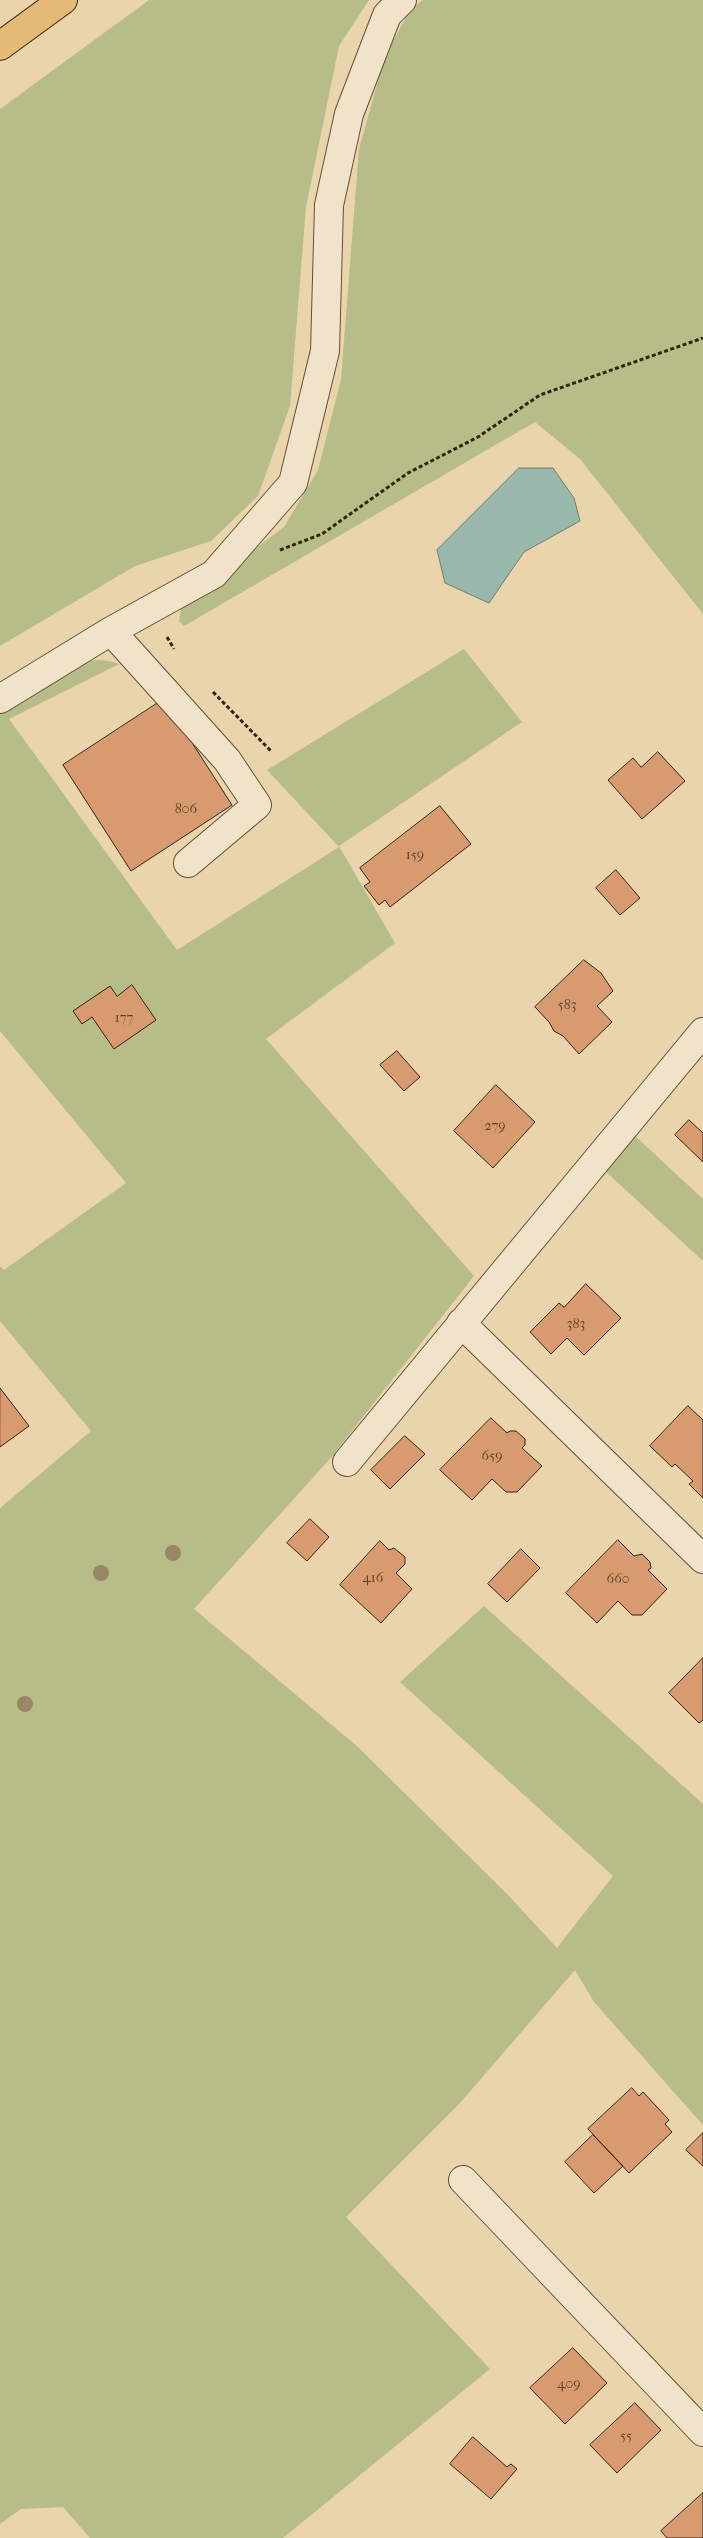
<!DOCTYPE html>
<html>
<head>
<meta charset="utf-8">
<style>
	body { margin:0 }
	canvas { display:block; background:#ead4ac }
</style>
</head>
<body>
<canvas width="703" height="2538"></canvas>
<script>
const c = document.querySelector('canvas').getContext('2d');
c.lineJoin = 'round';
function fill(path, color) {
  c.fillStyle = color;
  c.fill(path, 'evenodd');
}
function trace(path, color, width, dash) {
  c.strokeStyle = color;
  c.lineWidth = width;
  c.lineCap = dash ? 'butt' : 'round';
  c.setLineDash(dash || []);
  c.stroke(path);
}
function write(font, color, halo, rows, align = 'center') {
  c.font = font + ' "IM FELL French Canon",serif';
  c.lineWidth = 4.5;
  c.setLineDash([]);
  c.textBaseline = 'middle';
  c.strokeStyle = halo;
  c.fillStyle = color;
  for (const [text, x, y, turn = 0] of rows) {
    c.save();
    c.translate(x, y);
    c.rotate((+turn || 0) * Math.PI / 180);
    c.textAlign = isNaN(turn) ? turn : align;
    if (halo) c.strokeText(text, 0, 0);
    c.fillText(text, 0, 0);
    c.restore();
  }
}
const green = new Path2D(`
	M149,0h220l-30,46 -33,161 -16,199 -32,90 -47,45 -76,25 -135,80v-537z
	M423,0h280v614l-123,-155 -45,-37 -351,204 -5,-5 3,-20 19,-11 83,-63 34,-57 23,-91 18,-230 26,-93 25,-46z
	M464,649l58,73 -183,124 56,97 -129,96 208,237 -145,184 -135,149 164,138 150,148 49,53 56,-72 -213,-194 84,-76 219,198v321l-109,-123 -19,-32 -115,133 -114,114 144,152 -207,169h-193l-27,-31 -42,2 -21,15v-1016l91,-77 -91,-110v-55l4,4 122,-87 -126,-152v-327c33,-18 81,-56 119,-40l-110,55 168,231 162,-103 -72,-77z
	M633,1134l70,65v62l-99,-91z`);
const water = new Path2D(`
	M519,468h34l21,30 6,23 -56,31 -35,51 -44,-20 -8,-33z`);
const building = new Path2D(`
	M164,699l68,106 -101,66 -68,-106z
	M658,752l27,29 -43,38 -34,-39 25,-22 8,9z
	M440,806l31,38 -81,63 -5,-7 -6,5 -15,-19 6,-4 -10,-14z
	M616,870l24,28 -20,17 -24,-27z
	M584,960l17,13 12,18 -16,15 15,16 -33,32 -16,-18 -9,-5 -5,-9 -14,-15z
	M132,985l24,35 -42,29 -22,-32 -10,7 -9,-13 37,-25 7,10z
	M397,1051l23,26 -16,14 -24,-26z
	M496,1085l39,37 -42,46 -39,-37z
	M689,1120l14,13v29l-28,-27z
	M586,1284l35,34 -37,37 -17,-17 -16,16 -21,-22 29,-29 5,4z
	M0,1388l29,38 -29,21z
	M688,1406l15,14v78l-14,-14 4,-3 -18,-17 -3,3 -22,-21z
	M491,1418l16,15 3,-2h6l9,8v6l-3,3 20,18 -25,26h-11l-14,-13 -20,21 -32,-30z
	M405,1436l20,18 -35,35 -19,-19z
	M310,1519l19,18 -22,24 -20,-18z
	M618,1540l16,16 8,-2 8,8 1,6 -3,2 19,19 -25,26h-10l-14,-14 -21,22 -31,-30z
	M380,1541l9,9 5,-2 11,9v7l-9,9 16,16 -31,34 -41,-38z
	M521,1549l19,19 -33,34 -19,-18z
	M703,1658v62l-4,3 -30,-30z
	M632,2088l7,8 4,-4 26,28 -4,4 7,8 -43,41 -41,-44z
	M703,2133v33l-17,-16z
	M593,2135l30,31 -29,27 -29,-31z
	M573,2348l34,35 -42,41 -35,-36z
	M635,2403l26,27 -44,43 -27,-28z
	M473,2437l34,30 4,-3 6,5 -26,30 -41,-35z
	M703,2493v45h-36l-6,-7z`);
const path = new Path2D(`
	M280,550l42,-16 86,-61 70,-36 62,-42 163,-57
	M167,637l7,12
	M213,692l58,59`);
const minor = new Path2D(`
	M111,631l116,129 30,45 -69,58
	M0,699l111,-68 103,-57 79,-91 32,-132 4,-146 20,-91 38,-99 15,-15
	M461,1323l242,236
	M347,1462l356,-430
	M463,2180l240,252`);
const highway = new Path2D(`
	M0,46l63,-46`);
const trees = [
	[173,1553],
	[101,1573],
	[25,1704]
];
const numberNames = [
	["806",186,810],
	["159",415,856],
	["583",567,1006],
	["177",124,1019],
	["279",495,1127],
	["383",576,1325],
	["659",492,1457],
	["416",373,1579],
	["660",618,1580],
	["409",569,2385],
	["55",626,2437]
];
fill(green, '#b7bd89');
fill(water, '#98b8ab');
trace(water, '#727c6d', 1);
fill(building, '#d89b70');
trace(building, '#382110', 1);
trace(minor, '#644e37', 30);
trace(highway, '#382110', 30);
trace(path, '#382110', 3, [4, 2.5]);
trace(minor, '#f1e3c9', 28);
trace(highway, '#e5ba76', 28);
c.fillStyle = '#9a8767';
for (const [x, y] of trees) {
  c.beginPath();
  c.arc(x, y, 8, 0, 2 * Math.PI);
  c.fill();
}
write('14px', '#604028', null, numberNames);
</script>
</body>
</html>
